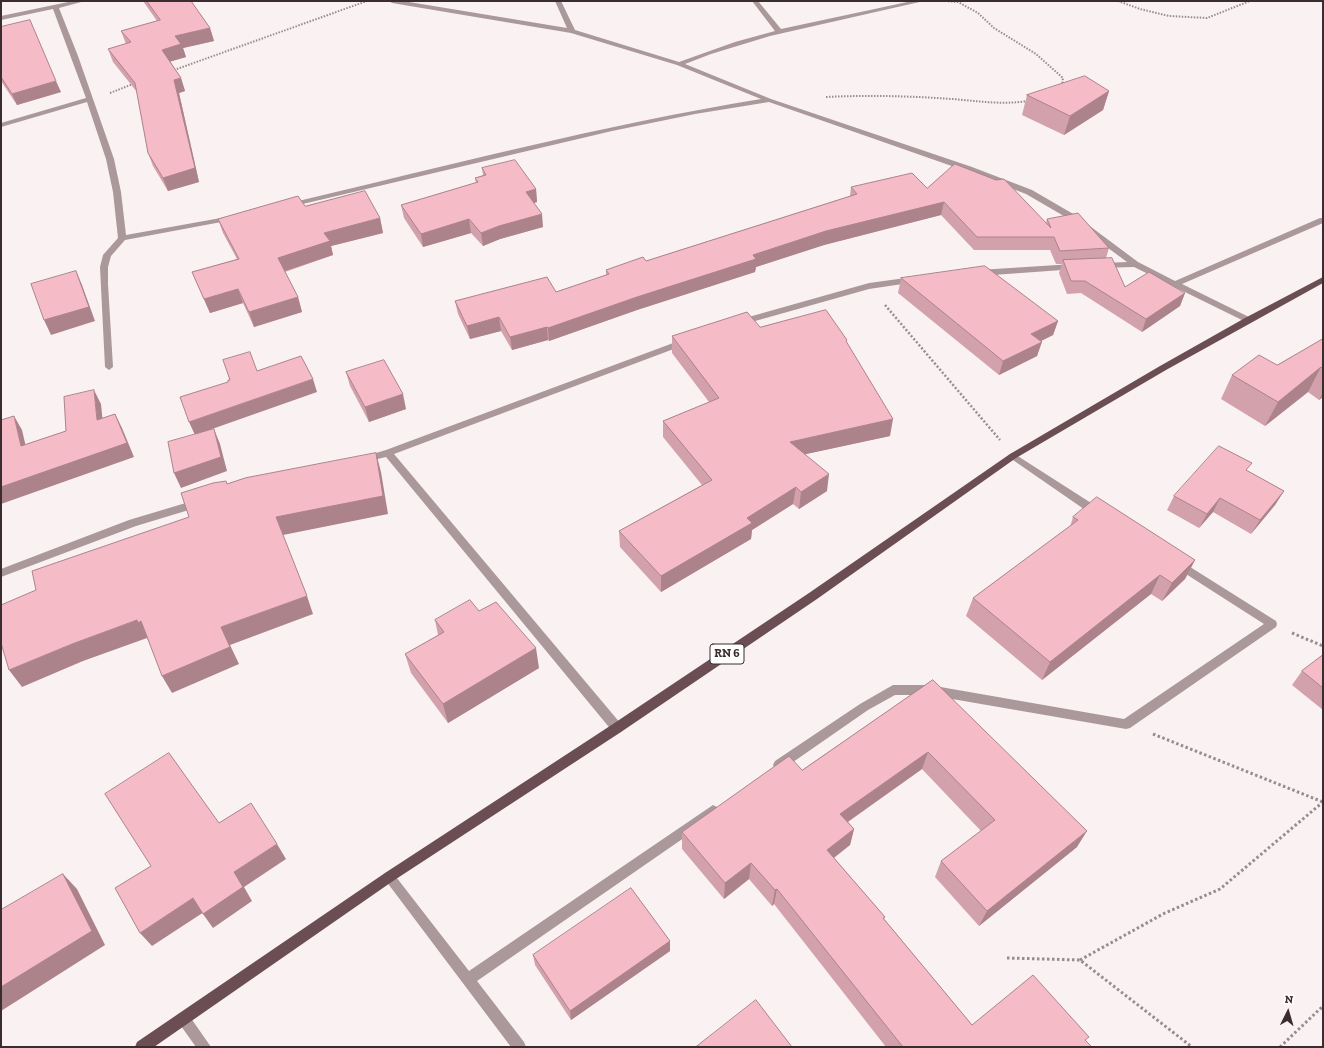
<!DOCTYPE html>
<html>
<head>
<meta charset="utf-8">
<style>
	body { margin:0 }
	#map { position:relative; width:1324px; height:1048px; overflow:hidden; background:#f9f1f2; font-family:"Zilla Slab",serif }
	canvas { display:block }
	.frame { position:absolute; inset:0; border:2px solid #3b2c2f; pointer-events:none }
	.north { position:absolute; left:1268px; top:992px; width:40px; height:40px; -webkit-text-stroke:3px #fff; paint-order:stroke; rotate:5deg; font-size:11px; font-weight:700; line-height:16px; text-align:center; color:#3b2c2f }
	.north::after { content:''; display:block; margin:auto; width:14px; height:18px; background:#3b2c2f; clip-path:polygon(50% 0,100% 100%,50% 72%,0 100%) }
</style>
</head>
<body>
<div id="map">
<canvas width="1324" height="1048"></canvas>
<div class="frame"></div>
<div class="north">N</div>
</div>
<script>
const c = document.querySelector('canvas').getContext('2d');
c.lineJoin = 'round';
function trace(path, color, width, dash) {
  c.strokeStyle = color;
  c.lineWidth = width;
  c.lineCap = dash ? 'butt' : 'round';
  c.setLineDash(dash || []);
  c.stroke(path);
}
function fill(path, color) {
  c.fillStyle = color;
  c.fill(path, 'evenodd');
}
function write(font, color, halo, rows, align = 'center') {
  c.font = font + ' "Zilla Slab",serif';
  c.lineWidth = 3.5;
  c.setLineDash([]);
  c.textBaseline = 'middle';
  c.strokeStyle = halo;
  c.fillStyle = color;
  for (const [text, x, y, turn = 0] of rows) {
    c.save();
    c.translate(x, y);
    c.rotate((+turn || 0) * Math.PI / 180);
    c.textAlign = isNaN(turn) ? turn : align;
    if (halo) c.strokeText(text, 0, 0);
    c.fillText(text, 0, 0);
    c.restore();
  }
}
const pathFar2 = new Path2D(`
	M945,1l13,1 20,11 16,15 42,26 27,24 -1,8
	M1118,1l22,8 29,7 38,2 43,-17
	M174,70l193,-69
	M110,93l23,-9
	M826,97c42,-2 84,-1 126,2 26,2 49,6 76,2`);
const pathFar1 = new Path2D(`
	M885,305l115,135`);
const path = new Path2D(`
	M1292,633l31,13
	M1153,734l170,68
	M1007,958l73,2 112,87
	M1080,960l83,-46 57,-25 103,-87
	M1280,1047l43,-41`);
const service = new Path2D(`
	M1013,453l89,57 1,3 -1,3h-8l-84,-58 -2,-2 2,-2z
	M1179,560l97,61 1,3 -1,3 -146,101 -4,1 -197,-34h-34l-27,15 -85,59 -4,1 -4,-1 -2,-4 2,-4 85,-57 33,-19h36l195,34 140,-95 -89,-57 -1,-3 1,-3z
	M713,805l4,2 2,4 -2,4 -240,166 47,61 2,5h-15l-128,-170 2,-4 4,-2 4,2 76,98z`);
const minor = new Path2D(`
	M73,1h12l-26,7 19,48 36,103 7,33 5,43 106,-19 4,2 -4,2 -107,20 -14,16 -3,11v17l5,83 -4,3 -4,-3 -5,-100 3,-12 15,-17 -5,-46 -7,-33 -19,-57 -86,25v-4l85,-25 -33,-89 -52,11v-4z
	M389,1h14l164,27 -12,-27h6l14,29 104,32 56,-20 40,-11 -23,-30h6l23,28 131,-28h12l-154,35 -59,18 -26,10 86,35 201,68 60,23 43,25 63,47 37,19 145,-63h3v5l-141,61 69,34 1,2 -1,2 -3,1 -114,-56 -34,1 -1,-2 4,-3 24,-1 -58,-43 -43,-25 -60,-23 -197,-69 -74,12 -83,17 -322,76h-3v-4h3c156,-37 312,-78 471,-104l-84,-34 -106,-32 -179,-30z
	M1073,264l4,3 -1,2 -97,7 -4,-3 4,-3z
	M913,277l3,1 1,2 -1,2 -47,7 -128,36 -4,-3 1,-2 131,-37z
	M684,339l4,3 -1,2 -293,110 227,270 2,4 -2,4 -4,1 -4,-1 -227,-275 -21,5 -5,-3 2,-2 24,-7z
	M199,499l3,1 2,3 -2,3 -66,20 -135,51v-8l128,-49z
	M183,1012l5,2 23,33h-15l-20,-28 2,-5z`);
const primary = new Path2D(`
	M1323,277v6l-157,87 -150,88 -199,141 -196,133 -228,149 -239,166h-19l2,-5 248,-169 228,-149 196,-131 201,-139 150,-88 85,-48z`);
const wall = new Path2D(`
	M143,1h48l19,27 4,13 -31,7 3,9 -16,4 11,17 4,13 -6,2 20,89 -31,9 -15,-25 -5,-13 -11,-61 -24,-30 -5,-13 18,-5 -5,-13 36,-10z
	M1,27l60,65 -44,13 -16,-24z
	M1109,91l-6,19 -39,25 -42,-20 5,-20z
	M482,168l54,21 1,13 -3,1 9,24 -43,12 -17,7 -12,-13 -48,14 -19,-29 -3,-13 75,-22 -1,-5 8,-3z
	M851,187l76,1 119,35 1,-4 62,29 -3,10 19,29 60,6 -5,13 -38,26 -61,-39 -14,1 -8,-21 3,-9h-6l-6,-14h-76l-33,-35 -117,30 -68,22 -1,5 -118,38 -88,31 -1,-1 -36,10 -11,-19 -31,8 -12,-25 -3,-13 101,-9 50,-17v-5l40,-9 204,-65z
	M305,206l75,12 3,15 -52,13 2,9 -48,17 13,25 4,15 -48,15 -11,-24 -33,10 -12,-27 -6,-14 45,-13 -14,-26 -5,-14z
	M901,278l157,43 -5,14 -12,6 -4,15 -38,19 -101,-82z
	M760,327l87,16 43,93 -85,18 22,37 -28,18 -6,-5 -41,26 -1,9 -90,53 -41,-45 -1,-16 83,-46 -39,-48v-16l46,-19 -37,-49v-17z
	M1323,339v58l-4,3 -11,-8 -43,34 -44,-27 11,-24 45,-10z
	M346,372l60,37 -37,13 -19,-36z
	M1247,471l37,20 -9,14 -24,29 -38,-22 -14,16 -32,-18 7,-14z
	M1073,517l122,43 -10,19 -23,22 -11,-7 -109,86 -76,-64 7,-18 97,-71z
	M479,611l60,57 -91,55 -37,-50 -6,-19 33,-19 -3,-15z
	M1323,655v55l-31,-25 10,-14z
	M933,680l144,167 -98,79 -44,-49 6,-16 40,-30 -59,-62 -74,53 6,7 -4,16 -16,13 51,59 -1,2 88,106 114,16 6,6h-206l-112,-143 -2,2 -23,-27 -25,20 -42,-50v-17l120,-62z
	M670,941v10l-99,69 -36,-55 -2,-10z`);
const shadedWall = new Path2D(`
	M210,28l4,13 -31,7 3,9 -20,6 -4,-13 13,-14z
	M181,78l4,13 -6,2 20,89 -31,9 -5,-13 11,-98z
	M56,81l5,11 -44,13 -5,-11z
	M1109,91l-6,19 -39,25 6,-19z
	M536,189l1,13 -10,3 -1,-13z
	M944,202l-3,13 -117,30 -68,22 -1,5 -118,38 -88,31 -1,-13 205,-73 73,-24z
	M542,214l1,13 -43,12 -17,7 -2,-13 18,-7z
	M380,218l3,15 -52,13 2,9 -51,17 -4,-14 46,-25z
	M469,219l2,14 -48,14 -2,-13z
	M76,271l6,14 13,36 -44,14 -7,-15z
	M238,289l5,14 -33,10 -6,-14z
	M1185,293l-5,13 -38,26 4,-13z
	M298,297l4,15 -48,15 -5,-15z
	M499,317l2,14 -31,8 -3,-13z
	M1058,321l-5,14 -26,13 4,-14z
	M547,327l1,13 -36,10 -2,-13z
	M1042,342l-5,14 -38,19 4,-14z
	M1321,367l-13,25 -43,34 13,-24z
	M313,379l4,13 -122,43 -6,-13z
	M94,390l7,14 3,30 -7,-14z
	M1323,393v4l-4,3z
	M403,394l3,15 -37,13 -4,-15z
	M115,414l7,14 12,29 -133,47v-17z
	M14,416l8,14 7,30 -8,-14z
	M893,419l-3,17 -102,22 2,-16z
	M214,429l6,15 7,27 -46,17 -7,-15z
	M376,453l5,19 7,42 -105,21 -7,-18z
	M829,474l-2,17 -28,18 2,-17z
	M796,487l-3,17 -41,26 -1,9 -90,53v-16l86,-58z
	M1284,491l-9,14 -24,29 9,-14z
	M1220,498l-7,14 -14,16 8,-14z
	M1195,560l-10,19 -23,22 10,-18z
	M1160,575l-9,19 -109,86 8,-18z
	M307,596l6,18 -83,31 9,19 -67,29 -10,-17 59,-49z
	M137,620l4,1 10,18 -3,1 -1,-2 -64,23 -61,26 -13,-17 63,-26z
	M536,648l3,20 -91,55 -5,-19z
	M928,752l-6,17 -86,61 4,-16z
	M854,829l-4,16 -27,21 4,-16z
	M1087,831l-10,16 -98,79 8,-15z
	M277,844l9,15 -42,28 8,14 -39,27 -10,-14 31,-42z
	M751,863l-2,16 -25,20 1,-16z
	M63,874l14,15 28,56 -104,66v-24z
	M777,889l-3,15 -2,2 3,-16z
	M193,898l11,14 -52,34 -12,-13z
	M670,941v10l-99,69 -1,-9z`);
const building = new Path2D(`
	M147,1h44l19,27 -35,8 6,8 -19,6 19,28 -7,2 21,88 -32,10 -15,-25 -13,-70 -27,-34 23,-7 -10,-11 39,-11z
	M30,20l26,61 -44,13 -11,-17v-50z
	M1085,76l24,15 -39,25 -43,-21z
	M515,160l21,29 -10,3 16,22 -43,12 -18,7 -12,-14 -48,15 -20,-29 77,-23 -3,-4 11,-3 -4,-7z
	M955,164l41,16 8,-1 47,49 -4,-9 31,-6 31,35 -49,3 -6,-14h-77l-33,-35 -118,29 -73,24 3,4 -119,38 -89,31 -1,-1 -37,10 -11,-20 -32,9 -12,-25 92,-24 9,15 53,-18 -3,-4 37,-13 3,4 211,-67 -6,-7 61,-14 15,15z
	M365,191l15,27 -56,15 6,8 -52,17 20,39 -49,15 -11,-23 -34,10 -12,-27 47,-13 -21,-40 80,-23 7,10z
	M1112,258l13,29 24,-15 36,21 -39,26 -61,-38h-14l-8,-21z
	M985,266l73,55 -27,13 11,8 -39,19 -102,-83z
	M76,271l13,36 -45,13 -13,-36z
	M826,310l21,30 -1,1 47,78 -103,23 39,32 -28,18 -5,-5 -49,31 5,5 -91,53 -42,-45 93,-51 -49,-59 56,-23 -47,-62 75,-24 13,15z
	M1323,339v30l-2,-2 -43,35 -46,-27 27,-20 18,10z
	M250,352l7,19 44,-15 12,23 -124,43 -9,-25 48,-15v-2h2l-7,-20z
	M384,360l19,34 -38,13 -19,-35z
	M94,390l3,30 18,-6 12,29 -126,44v-67l13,-4 7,30 45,-15 -2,-34z
	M214,429l7,28 -47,16 -6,-31z
	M1219,446l33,17 -6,7 38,21 -24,29 -40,-22 -13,16 -33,-18z
	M376,453l7,43 -107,21 31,79 -86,31 9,20 -68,29 -21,-55 -3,2 -1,-3 -65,24 -63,26 -8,-27v-38l35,-15 -4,-19 157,-54 -8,-24 32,-10 13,-2 1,3 18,-6z
	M1097,497l98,63 -23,23 -12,-8 -110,87 -77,-64 105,-78 -5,-3z
	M470,600l9,11 17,-9 40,46 -93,56 -38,-50 39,-22 -9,-12z
	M1323,655v33l-21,-17z
	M933,680l154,151 -100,80 -46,-50 54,-41 -67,-68 -88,62 14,15 -27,21 58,67 -2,1 89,107 61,-50 56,62 -4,3 7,7h-189l-126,-158 -2,1 -24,-27 -26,20 -43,-51 107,-76 13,14z
	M169,753l50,70 32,-20 26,41 -43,28 9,15 -40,27 -10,-16 -53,35 -25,-45 36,-22 -46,-72z
	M63,874l29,57 -91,56v-77z
	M631,888l39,53 -100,70 -37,-56z
	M756,1000l36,47h-96z`);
const shields = [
	[727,654,34]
];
const shieldNames = [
	["RN 6",727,654]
];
trace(pathFar2, '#988c8e', 2, [1.5, 1.5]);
trace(pathFar1, '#988c8e', 2.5, [2, 2]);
trace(path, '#988c8e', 3, [2.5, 2.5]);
fill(service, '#aa989b');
fill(minor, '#aa989b');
fill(primary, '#6b4e54');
fill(wall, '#d3a1ab');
fill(shadedWall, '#ac838b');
fill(building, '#f5bbc7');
trace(building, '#ac838b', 1);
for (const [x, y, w] of shields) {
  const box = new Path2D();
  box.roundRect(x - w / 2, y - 10, w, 20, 3);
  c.fillStyle = '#fff';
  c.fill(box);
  trace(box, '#3b2c2f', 1);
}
write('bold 12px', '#3b2c2f', null, shieldNames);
</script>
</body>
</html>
